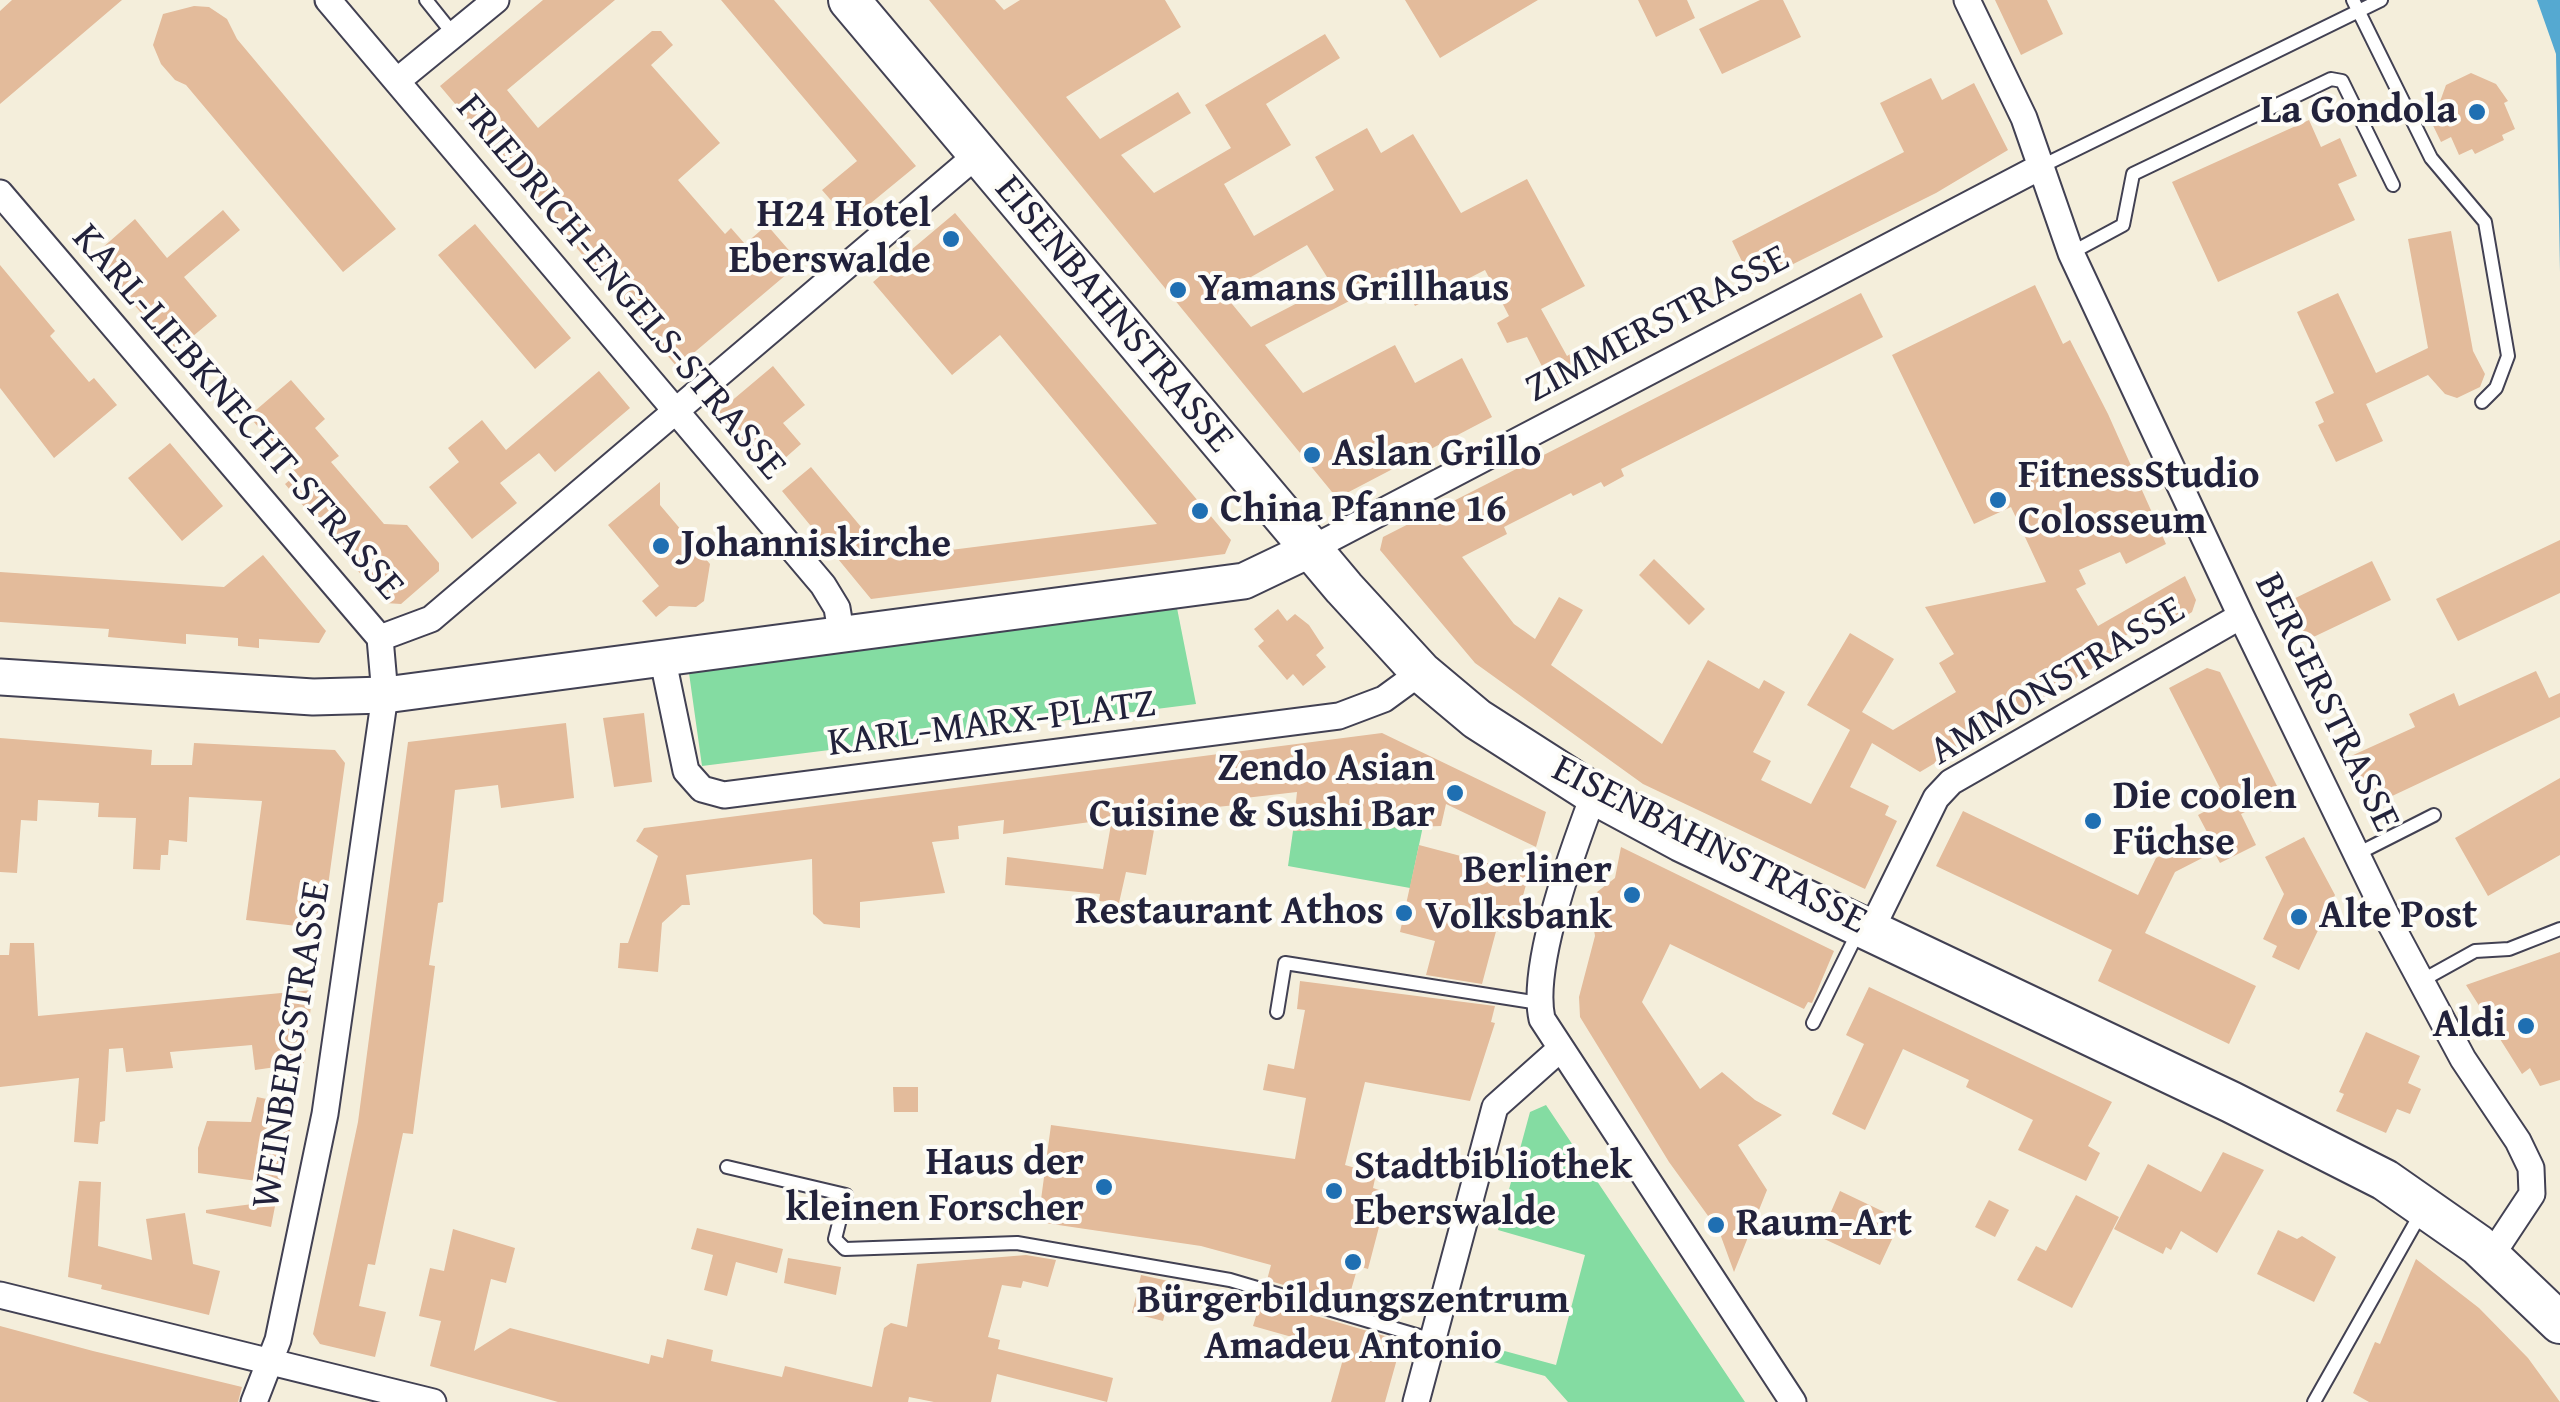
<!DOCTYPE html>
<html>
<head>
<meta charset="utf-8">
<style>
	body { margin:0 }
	canvas { display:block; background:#f4eedb }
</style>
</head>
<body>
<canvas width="2560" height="1402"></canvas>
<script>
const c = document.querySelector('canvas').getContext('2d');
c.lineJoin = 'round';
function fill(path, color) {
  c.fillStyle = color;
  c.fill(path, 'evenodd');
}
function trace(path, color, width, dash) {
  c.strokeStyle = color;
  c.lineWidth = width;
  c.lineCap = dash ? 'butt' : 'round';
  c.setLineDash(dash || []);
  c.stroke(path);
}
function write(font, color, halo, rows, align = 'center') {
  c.font = font + ' "Gentium Book Plus",serif';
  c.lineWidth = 8;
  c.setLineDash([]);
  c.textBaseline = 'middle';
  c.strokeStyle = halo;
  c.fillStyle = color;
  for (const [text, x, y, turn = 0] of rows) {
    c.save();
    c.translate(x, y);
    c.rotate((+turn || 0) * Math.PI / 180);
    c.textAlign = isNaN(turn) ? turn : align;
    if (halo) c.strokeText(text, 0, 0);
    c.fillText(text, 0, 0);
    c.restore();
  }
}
const green = new Path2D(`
	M1177,608l19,96 -494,62 -13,-93z
	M1423,826l-13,62 -122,-22 5,-35z
	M1546,1105l199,297h-177l-23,-26 -81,-22 4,-13 88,24 29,-110 -87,-25 32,-118z`);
const water = new Path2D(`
	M2537,0h23v272l-4,-218z`);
const building = new Path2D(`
	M12,0h110l-122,104v-93z
	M543,0h72l-108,90 31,38 114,-97h9l12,14 -22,20 69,78 -42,37 47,54 6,-6 14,16 22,-19 33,38 -123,104 -237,-281z
	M721,0h53l142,166 -67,55 -27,-31 35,-29z
	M929,0h66l9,10 16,-10h145l16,27 -115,70 34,42 78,-47 13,21 -70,42 33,38 77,-45 -26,-43 120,-71 15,24 -74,46 25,41 -67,39 30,52 80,-46 -19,-33 52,-29 14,25 32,-19 48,79 66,-34 58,107 -44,23 26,47 8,-5 10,19 -33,16 -25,-49 -20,6 -10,-20 12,-7 -24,-46 -70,36 -16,-31 -134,70 38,48 92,-48 20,38 47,-25 30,59 -149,78 -11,-3zM1307,245l25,40 -81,42 -28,-34z
	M1405,0h133l-98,58z
	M1638,0h49l8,18 -39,19z
	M1760,0h23l18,37 -79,37 -23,-45z
	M1995,0h52l16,34 -42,21z
	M194,6l15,1 18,12 10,20 159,190 -53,43 -157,-187 -11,-5 -14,-16 -8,-19 10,-31z
	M2471,73l25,11 12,17 -4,2 11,26 -13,6 2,5 -29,14 -3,-5 -13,6 -8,-18 -10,5 -14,-29 11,-6 8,-22z
	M1931,78l11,22 32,-17 34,67 -72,43 -183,91 -21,-43 172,-89 -24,-49z
	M2309,120l12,27 19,-9 17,38 -19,8 17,36 -137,62 -46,-100z
	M223,210l17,20 -56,47 33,39 -43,36 -81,-96 42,-37 32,39z
	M955,213l276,327 -6,14 -354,45 -89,-108 29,-24 76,91 270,-34 -157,-189 -48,40 -79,-93z
	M475,224l96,114 -36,31 -97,-114z
	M2451,231l22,120 12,23 -5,13 -23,11 -12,-4 -17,-19 -62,29 17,37 -47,21 -18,-37 6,-3 -9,-20 19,-9 -37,-81 41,-19 38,80 52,-25 -20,-109z
	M0,265l55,66 -5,5 39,46 5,-4 23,27 -63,53 -54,-70z
	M2035,285l28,59 7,-4 38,74 58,130 -40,20 -6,-12 -41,18 7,14 -10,5 22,37 87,-50 11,24 -4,12 -22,14 -7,-12 -54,31 6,10 -195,117 -48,-29 -22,44 39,19 -4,9 12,6 -32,68 -222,-105 -168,-121 -95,-113 3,-13 478,-244 22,44 -262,132 3,7 -20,11 -3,-5 -28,14 -2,-3 -67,34 3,7 -45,23 52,67 21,15 24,-42 24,13 -32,55 111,79 46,-84 51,29 5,-9 21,12 -32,60 18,9 -10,19 50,24 39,-74 -43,-25 43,-72 44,26 -32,53 31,18 63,-38 -17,-29 15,-9 -29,-47 121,-25 -35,-75 -37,17 -82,-169z
	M773,366l32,39 -22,18 18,21 -17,15 -19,-21 -17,14 -32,-38z
	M599,371l31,37 -75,64 -16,-19 -39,30 17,20 -45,36 -43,-52 30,-25 -11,-14 34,-28 24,30z
	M291,380l34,39 -10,9 24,28 -8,6 53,62 23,1 32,38v8l-38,33 -16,-1 -100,-119 12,-10 -48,-58z
	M170,443l53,63 -41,35 -54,-63z
	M660,482v23l50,59 -6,37 -8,6 -27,-1 -13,11 -14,-16 17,-15 -51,-61z
	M2560,540v53l-102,48 -22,-42z
	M263,555l63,76 -7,12 -60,-4v9l-21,-2v-8l-52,-4v10l-78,-7 1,-8 -109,-7v-50l224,15z
	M1654,559l51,50 -16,16 -50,-50z
	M2372,561l19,39 -88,42 -18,-39z
	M1278,609l9,12 8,-7 14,11 15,23 -8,7 10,12 -23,19 -10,-12 -6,6 -29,-34 6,-5 -10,-12z
	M2207,668l13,4 61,122 -40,20 15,31 -36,18 -6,-11 -39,20 -30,61 111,53 -27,58 -131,-63 14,-31 -176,-84 27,-55 175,84 18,-37 51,-26 -9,-17 17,-9 -6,-13 11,-5 -51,-100z
	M2536,671l13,27 11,-5v24l-187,88 -22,-49 64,-29 -6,-13 45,-21 5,13z
	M644,713l8,69 -38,5 -11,-69z
	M566,723l8,75 -73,10 -3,-23 -43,5 -12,112 -5,1 -9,62 6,1 -22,168 -10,-1 -28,132 -7,-1 -9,42 27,6 -11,45 -55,-13 -7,-10 45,-212 50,-380z
	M1382,733l164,79 -10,35 -90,-43 -5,22 -148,5 4,-39 -52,6 1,6 -89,9 -11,62 -20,-3 -7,31 -20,-2 1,-7 -95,-9 2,-28 96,12 9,-50 -109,15 1,-14 -46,6 1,13 -27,3 13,51 -85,9v26l-36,-4 -11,-10 -1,-55 -126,16 4,30h-8l-20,18 -4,49 -40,-4 2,-25h8l30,-87 -22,-15 8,-13z
	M0,738l152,12 -1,15h41l2,-22 141,7 10,13 -23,166 -76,-9 16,-119 -73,-4 -2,45 -18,-2 -1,15h-7l-1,15 -27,-1 3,-51 -38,-1 1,-14 -61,-3 -1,21 -16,-1 -4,53 -17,-1z
	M2560,778v77l-72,41 -33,-58z
	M2304,837l31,58 -36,75 -27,-13 5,-11 -14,-7 21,-45 -19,-37z
	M1419,845l110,29 -15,54 -16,-4 -16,60 -56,-9 9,-34 -35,-9z
	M1621,847l213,104 -22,52 -4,-1 -4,7 -134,-65 -28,58 58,87 22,-17 33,28 27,15 -44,30 29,45 -33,82 -15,-41 -50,-69 -89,-145 -1,-20 16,-61 -5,-28 7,-16 18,-14z
	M10,943h24l4,73 275,-26 -9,73 -49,7 -3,-25 -82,7 3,16 -47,4 -3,-24 -14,1 -4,72 -5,1 -2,22 -24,-2 5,-64 -79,9v-132h9z
	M2560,952v128l-20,6 -10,-18 -8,6 -56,-89z
	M1300,981l195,25 -4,16 4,1 -25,78 -105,-19 -20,83 31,9 -3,14 6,2 -9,34 9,3 -11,42 -10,-3 -11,38 -80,-24 4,-15 -70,-19 -163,-24 13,-97 244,34 11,-61 -43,-8 5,-26 26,5 11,-59 -8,-1z
	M1869,987l243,115 -24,44 12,7 -14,28 -68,-31 15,-30 -67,-33 3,-7 -66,-31 -38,81 -33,-16 32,-70 -18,-9z
	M2366,1032l54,24 -12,27 13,6 -11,25 -13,-5 -11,24 -50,-22 8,-17 -5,-2z
	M893,1087h25v25h-24z
	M257,1097l38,8 -16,79 -81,-11v-25l9,-27 44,1z
	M2223,1152l41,18 -47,83 -36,-22 -10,19 -5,-3 -3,7 -49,-25 34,-65 53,28z
	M79,1181l22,1 -3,64 54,14 -6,-41 39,-6 8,51 27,7 -11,44 -108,-26 1,-4 -34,-8z
	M1840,1191l61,29 -21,45 -60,-28z
	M2076,1195l43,22 -47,91 -55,-28 19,-34 10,5z
	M1989,1200l20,10 -14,27 -20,-10z
	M276,1201l-5,26 -65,-14v-3z
	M697,1228l86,21 -6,24 -41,-11 -9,34 -23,-6 9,-35 -22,-6z
	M453,1229l62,19 -9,35 -15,-4 -17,72 36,-23 139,36 2,-9 12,3 4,-19 46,11 -2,11 71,16 3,-11 87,21 12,-59 7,-5 16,4 10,-63 109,-9 30,5 -8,27 -25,-6 -2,7 -19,-3 -14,52 12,3 -2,9 115,29 -6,24 -110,-28 -6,28h-57l-25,-5 -1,5h-350l-128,-36 11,-45 -22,-5 11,-48 14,3z
	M2278,1230l19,9 5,-3 34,21 -22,45 -57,-28z
	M788,1258l53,9 -5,28 -52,-12z
	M2416,1259l63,49 49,50 32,44h-191l-16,-9 22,-51 5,2z
	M1141,1275l32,7 -10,39 -31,-8z
	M1261,1300l141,41 -17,61h-54l14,-50 -92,-26z
	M0,1326l93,25 149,36 -4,15h-238z`);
const service = new Path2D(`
	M426,0l28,35
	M2353,0l78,158 54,64 23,134 -12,32 -14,14
	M2040,167l341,-167
	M2071,253l52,-28 10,-51 198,-95 11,2 51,104
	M2357,854l77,-39
	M2421,981l54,-30 34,-2 51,-20
	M1277,1012l8,-49 254,40
	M1813,1023l45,-91
	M727,1167l119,28 -11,44 10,10 172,-6 213,37 203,60
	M2314,1402l107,-189`);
const minor = new Path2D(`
	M328,0l495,585 14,23 4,24
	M1967,0l57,118 47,135 170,363 149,307 73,136 55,82 13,27 1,26 -41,62
	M397,81l99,-81
	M0,193l380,445 5,57 -60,419 -47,226 -24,62
	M1311,549l729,-382
	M380,638l51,-19 547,-465
	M662,656l24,115 16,18 22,6 615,-79 45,-17 37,-27
	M1594,794c-20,53 -64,171 -52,225l251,383
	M1871,930l65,-132 15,-16 290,-166
	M0,1295l433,107
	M1416,1402l79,-295 64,-57`);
const secondary = new Path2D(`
	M0,677l313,20 72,-2 859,-114 67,-32`);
const primary = new Path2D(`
	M849,0l495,588 77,84 56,47 117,75 87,47 550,261 154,78 93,65 82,78`);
const markers = [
	[2477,112,10,"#1f6fb2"],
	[951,239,10,"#1f6fb2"],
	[1178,290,10,"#1f6fb2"],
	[1312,455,10,"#1f6fb2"],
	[1998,500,10,"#1f6fb2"],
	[1200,511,10,"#1f6fb2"],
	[661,546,10,"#1f6fb2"],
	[1455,793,10,"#1f6fb2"],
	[2093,821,10,"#1f6fb2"],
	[1632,895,10,"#1f6fb2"],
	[1404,913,10,"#1f6fb2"],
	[2299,917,10,"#1f6fb2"],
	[2526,1026,10,"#1f6fb2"],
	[1104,1187,10,"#1f6fb2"],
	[1334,1191,10,"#1f6fb2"],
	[1716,1225,10,"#1f6fb2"],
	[1353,1262,10,"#1f6fb2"]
];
const poiNames = [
	["La Gondola",2457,112,"right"],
	["H24 Hotel",931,216,"right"],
	["Eberswalde",931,262,"right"],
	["Yamans Grillhaus",1198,290],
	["Aslan Grillo",1332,455],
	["FitnessStudio",2018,477],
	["Colosseum",2018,523],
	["China Pfanne 16",1220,511],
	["Johanniskirche",681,546],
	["Zendo Asian",1435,770,"right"],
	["Cuisine & Sushi Bar",1435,816,"right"],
	["Die coolen",2113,798],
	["Füchse",2113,844],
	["Berliner",1612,872,"right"],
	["Volksbank",1612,918,"right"],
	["Restaurant Athos",1384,913,"right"],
	["Alte Post",2319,917],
	["Aldi",2506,1026,"right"],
	["Haus der",1084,1164,"right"],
	["kleinen Forscher",1084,1210,"right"],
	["Stadtbibliothek",1354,1168],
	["Eberswalde",1354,1214],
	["Raum-Art",1736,1225],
	["Bürgerbildungszentrum",1353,1302,"center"],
	["Amadeu Antonio",1353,1348,"center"]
];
const streetNames = [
	["FRIEDRICH-ENGELS-STRASSE",620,288,50],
	["EISENBAHNSTRASSE",1113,315,50],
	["ZIMMERSTRASSE",1658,325,-28],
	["KARL-LIEBKNECHT-STRASSE",237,413,49],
	["AMMONSTRASSE",2058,682,-31],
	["BERGERSTRASSE",2326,703,64],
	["KARL-MARX-PLATZ",992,725,-7],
	["EISENBAHNSTRASSE",1709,846,27],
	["WEINBERGSTRASSE",293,1045,-81]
];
fill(green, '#84dca2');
fill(water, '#55a9d1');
fill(building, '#e3bb9b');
trace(service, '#424153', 16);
trace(minor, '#424153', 29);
trace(secondary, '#424153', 39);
trace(primary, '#424153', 44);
trace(service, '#fff', 12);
trace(minor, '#fff', 25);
trace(secondary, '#fff', 35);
trace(primary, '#fff', 40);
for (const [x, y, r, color] of markers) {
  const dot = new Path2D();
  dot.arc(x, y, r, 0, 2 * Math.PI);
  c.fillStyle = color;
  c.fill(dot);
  trace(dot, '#fdfcf7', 4);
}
write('bold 40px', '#22223b', '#fdfcf7', poiNames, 'left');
write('40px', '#22223b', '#fdfcf7', streetNames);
</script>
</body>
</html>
